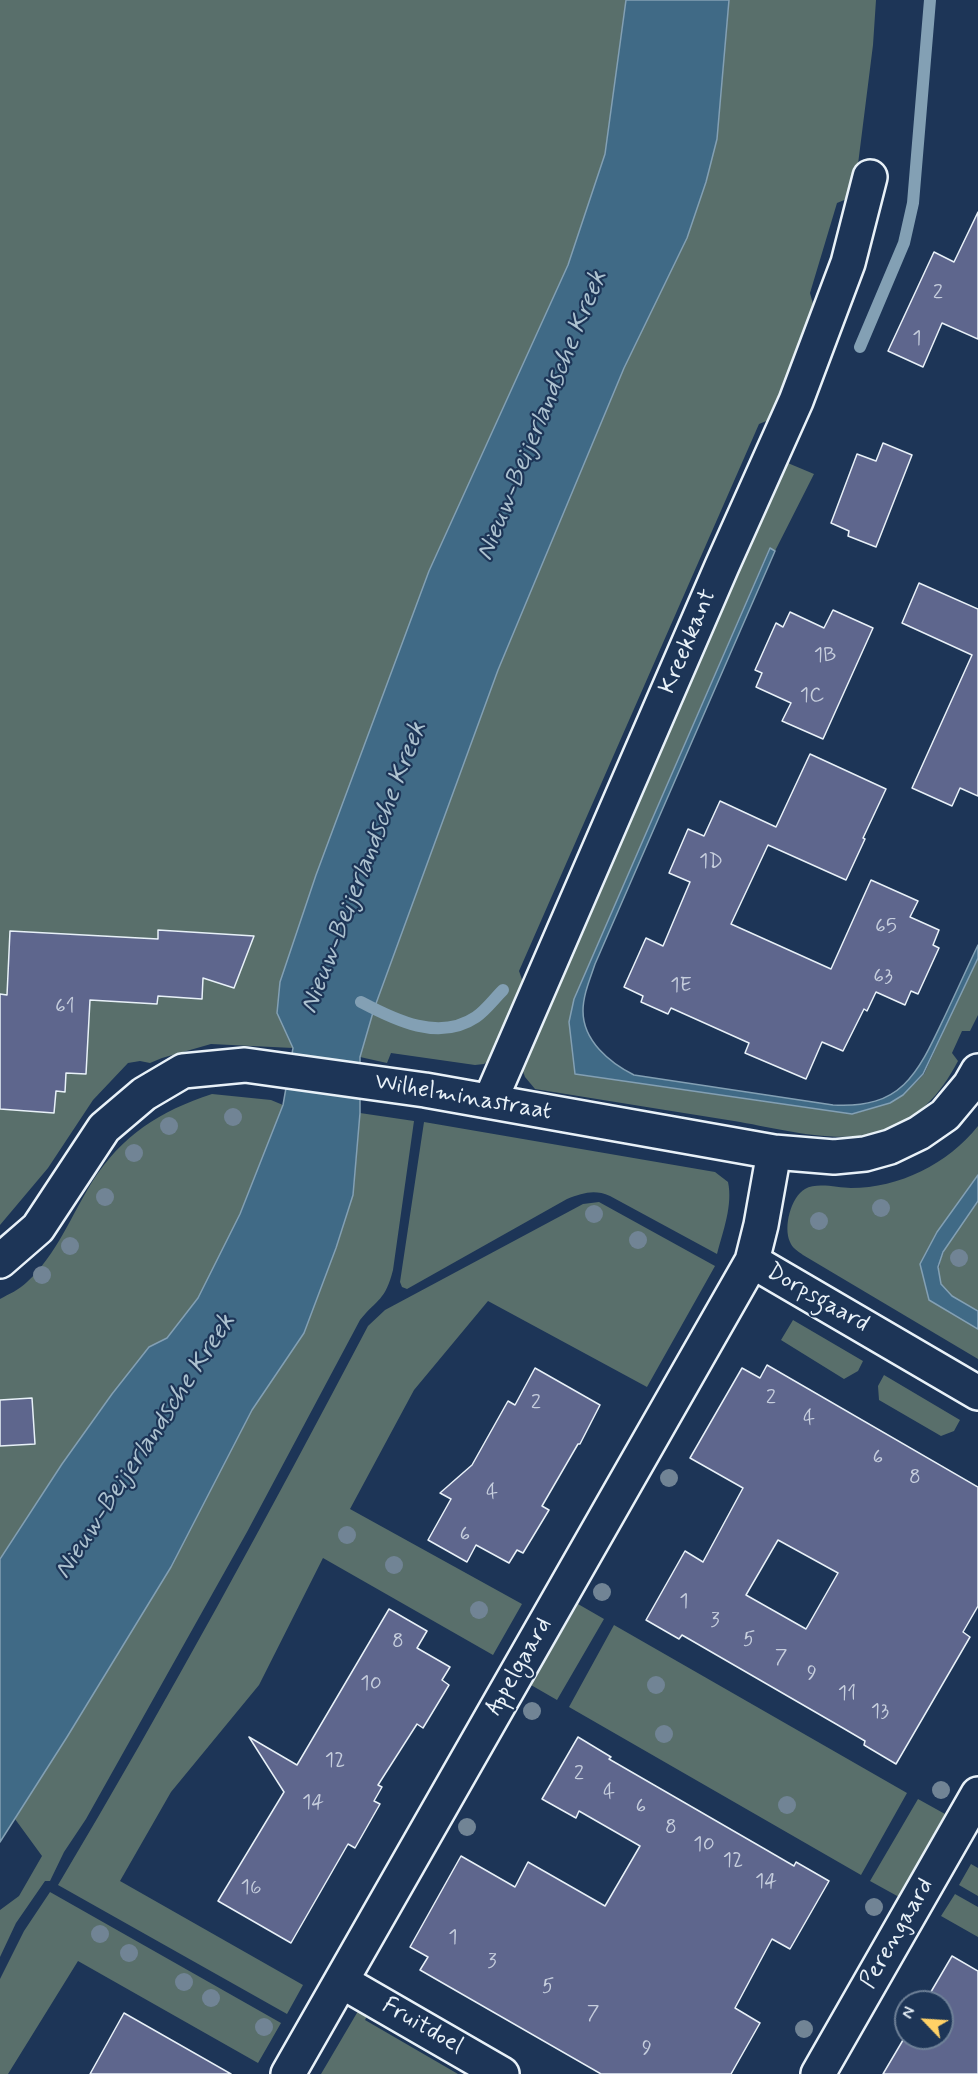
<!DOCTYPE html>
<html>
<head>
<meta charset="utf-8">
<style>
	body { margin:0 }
	#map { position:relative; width:978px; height:2074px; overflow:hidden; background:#1d3557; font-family:Mynerve,sans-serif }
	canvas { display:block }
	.north { position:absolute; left:894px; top:1990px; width:60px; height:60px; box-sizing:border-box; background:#1d3557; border:2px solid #6e8097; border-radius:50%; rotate:295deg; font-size:16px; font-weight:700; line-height:24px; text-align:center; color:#e8f1f8 }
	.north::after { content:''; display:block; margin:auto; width:21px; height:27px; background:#ffd166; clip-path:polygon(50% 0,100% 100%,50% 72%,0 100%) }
</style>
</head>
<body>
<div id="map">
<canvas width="978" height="2074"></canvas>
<div class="north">N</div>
</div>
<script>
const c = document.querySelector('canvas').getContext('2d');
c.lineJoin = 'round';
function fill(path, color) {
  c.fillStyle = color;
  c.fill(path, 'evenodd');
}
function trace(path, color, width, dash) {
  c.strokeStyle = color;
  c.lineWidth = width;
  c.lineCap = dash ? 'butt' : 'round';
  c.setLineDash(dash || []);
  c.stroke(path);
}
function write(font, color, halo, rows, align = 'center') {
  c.font = font + ' Mynerve,sans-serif';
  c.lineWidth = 4.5;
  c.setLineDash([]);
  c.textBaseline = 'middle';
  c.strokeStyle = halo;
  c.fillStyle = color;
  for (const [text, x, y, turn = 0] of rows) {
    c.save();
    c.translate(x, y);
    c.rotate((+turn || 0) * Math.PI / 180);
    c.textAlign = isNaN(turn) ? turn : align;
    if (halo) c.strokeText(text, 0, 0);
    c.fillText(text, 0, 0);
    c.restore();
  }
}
const green = new Path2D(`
	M0,0h626l-21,154 -37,111 -139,306 -151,442 15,35 -82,-4 -49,14 -12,5 -10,-2 -12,2 -35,37 -45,68 -48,57z
	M729,0h147l-3,45 -19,151 -17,7 -27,90 6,22 -42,103 -15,6 -240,547 6,17 -31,68 -10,8 -9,1 -84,-12 -4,10 -27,-6 14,-48 124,-339 126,-302 63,-130 30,-99z
	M783,461l31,13 -39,77 -6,-2 -195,450 1,75 277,40c29,-7 52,-17 72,-40l54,-117v58l-8,16h-8l-10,22 6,8c-18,34 -40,59 -79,71 -43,13 -102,-4 -145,-11 -67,-11 -133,-21 -199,-32l-10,-12 -3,-8z
	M212,1094l59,6 12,5 -43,109 -42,84 -31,40 -18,9 -37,47 -50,70 -62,95v-260c9,-5 19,-9 27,-17 30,-28 44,-66 65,-100 30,-47 68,-71 120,-88z
	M360,1113l54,8 -21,149c-8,31 -15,28 -33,50l-113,212 -161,287 -22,33 -14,29h-5l-29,42 -16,34v-47l19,-14 23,-40 -27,-37 156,-252 81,-157 52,-77 32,-85 17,-53z
	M424,1122l291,50 13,10c5,23 -5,49 -11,72l-107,-58c-16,-7 -27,-3 -43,3l-160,90 -5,-2 -2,-5z
	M978,1126v49l-41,57 -17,32 9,36 49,29v30l-175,-104c-5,-4 -11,-7 -13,-13 -7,-15 1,-45 15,-53 12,-7 33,-1 46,-1 48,0 97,-24 127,-62z
	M978,1201v110c-12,-7 -31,-14 -37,-28 -11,-26 23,-62 37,-82z
	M599,1202l116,64 -68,121 -159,-86 -74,89 -64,119 172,95 -29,51 -170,-97 -64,127 -88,107 -51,89 183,104 -16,29 -229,-129c109,-183 211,-371 310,-559l17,-16 198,-106z
	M793,1320l70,41 -5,10 -14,8 -63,-39z
	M884,1375l76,45 -6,11 -13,5 -62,-36 -1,-14z
	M578,1604l26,15 -47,81 -26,-15 7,-14 -3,-9 3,-6 11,-2z
	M614,1625l293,168 -46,82 -292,-168z
	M918,1799l27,15 -25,45 2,10 -6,10 -9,2 -8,16 -29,-16z
	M971,1864l7,4v28l-19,-11z
	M50,1892l231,131 -23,40 -180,-102 -70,113h-8v-95l24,-48z
	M955,1894l23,13v30l-37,-21z
	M361,2006l9,4 -5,10 93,54h-137z`);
const water = new Path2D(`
	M626,0h103l-12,139 -11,43 -19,56 -63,130 -126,302 -124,339 -14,48v56l-7,82 -17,53 -32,85 -52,77 -81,157 -104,170 -67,105v-283l62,-95 50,-70 37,-47 18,-9 31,-40 42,-84 43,-109 10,-57 -16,-35 3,-31 36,-107 113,-304 139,-306 37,-111z
	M770,548l5,3 -180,413c-5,15 -12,31 -12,47 0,30 27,52 51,64l199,30c68,4 84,-30 110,-85 12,-25 23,-50 35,-75v13l-55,116 -20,21 -13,8 -38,11 -277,-40 -6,-52 5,-23z
	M978,1175v26l-35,51 -5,15 3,17 11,12 26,15v18l-49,-29 -9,-36 17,-32z`);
const stream = new Path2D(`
	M860,347l44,-104 9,-40 17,-203
	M361,1002c34,18 78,40 115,15 10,-7 18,-18 27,-27`);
const building = new Path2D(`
	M978,212v127l-36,-16 -19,44 -35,-16 46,-99 20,10z
	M883,443l29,12 -36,92 -28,-11 1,-5 -18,-8 26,-69 19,7z
	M919,583l59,26v187l-18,-8 -8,18 -40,-18 60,-133 -70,-32z
	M833,610l40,18 -50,111 -41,-18 9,-18 -35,-16 6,-14 -7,-3 21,-47 7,4 7,-15 34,16z
	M810,754l76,35 -23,49 2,1 -19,41 -78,-35 -37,79 100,45 40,-89 47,21 -8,16 29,13 -6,15 6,3 -21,46 -7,-3 -6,14 -29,-13 -9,19 -3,-2 -21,42 -21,-9 -16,37 -61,-26 4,-10 -78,-35 -3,6 -27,-12 2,-6 -19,-9 22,-49 17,8 27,-64 -21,-9 19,-44 16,7 16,-35 56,26z
	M158,930l96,6 -20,52 -31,-10 -1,21 -44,-3 -1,8 -67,-4 -4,74 -20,-1 -1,19 -9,-1 -2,22 -54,-4v-115l7,1 3,-64 148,8z
	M767,1365l211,122v119l-15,26 7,5 -74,127 -32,-19 1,-4 -29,-17 -154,-89 -3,4 -33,-19 39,-69 18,11 40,-74 -53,-30 52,-90 18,10zM778,1540l60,33 -32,56 -60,-34z
	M535,1368l65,37 -20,39h-2l-36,62 7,4 -26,43 -6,-3 -8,13 -33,-18 -9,17 -39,-22 23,-41 -11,-6 32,-28 36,-64 7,4z
	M32,1398l3,46 -35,2v-46z
	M389,1609l38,22 -10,17 33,19 -8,13 7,5 -26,43 -6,-4 -39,61 4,2 -8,14 6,3 -25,44 -7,-4 -57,99 -73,-42 66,-109 -35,-55 48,28z
	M578,1737l33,20 -2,2 154,89 31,18 2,-4 33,19 -39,68 -18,-10 -37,69 25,15 -29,51h-130l-181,-104 8,-13 -18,-10 51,-91 54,31 13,-25 77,44 35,-60 -61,-35 -3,7 -34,-19z
	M952,1956l26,15v103h-95l23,-39v3h36v-36h-17z
	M124,2013l107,61h-141z`);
const street = new Path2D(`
	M490,1101l232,-535 74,-165 52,-138 22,-86
	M774,1152l-13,73 -9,36 226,132
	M0,1261l38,-33 66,-100 40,-34 39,-23 62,-6 180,25 349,62 60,5 31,-3 25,-7 29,-14 26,-18 25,-30 8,-14
	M341,1981l161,93
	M288,2074l464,-813
	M818,2074l160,-280`);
const trees = [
	[233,1117],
	[169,1126],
	[134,1153],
	[105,1197],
	[881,1208],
	[594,1214],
	[819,1221],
	[638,1240],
	[70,1246],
	[959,1258],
	[42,1275],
	[669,1478],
	[347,1535],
	[394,1565],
	[602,1592],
	[479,1610],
	[656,1685],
	[532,1711],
	[664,1734],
	[941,1790],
	[787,1805],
	[467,1827],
	[874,1907],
	[100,1934],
	[129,1953],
	[184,1982],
	[211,1998],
	[264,2027],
	[804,2029]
];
const numberNames = [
	["2",938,294],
	["1",917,340],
	["1B",825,657],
	["1C",812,697],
	["1D",711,863],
	["65",886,928],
	["63",883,978],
	["1E",681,987],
	["61",65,1008],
	["2",771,1399],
	["2",536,1404],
	["4",809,1420],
	["6",878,1459],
	["8",915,1479],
	["4",492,1494],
	["6",465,1536],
	["1",684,1603],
	["3",715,1622],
	["5",749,1641],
	["8",398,1643],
	["7",781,1659],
	["9",812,1675],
	["10",371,1685],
	["11",847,1695],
	["13",880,1713],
	["12",335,1762],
	["2",579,1775],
	["4",609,1794],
	["14",313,1804],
	["6",641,1808],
	["8",671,1829],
	["10",704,1846],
	["12",733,1862],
	["14",766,1883],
	["16",251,1889],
	["1",453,1939],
	["3",492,1963],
	["5",548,1988],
	["7",593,2015],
	["9",647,2050]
];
const streetNames = [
	["Kreekkant",689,642,-67],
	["Wilhelminastraat",463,1098,10],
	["Dorpsgaard",817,1299,30],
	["Appelgaard",520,1667,-60],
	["Perengaard",898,1934,-60],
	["Fruitdoel",422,2027,30]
];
const waterNames = [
	["Nieuw-Beijerlandsche Kreek",543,416,-68],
	["Nieuw-Beijerlandsche Kreek",365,868,-69],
	["Nieuw-Beijerlandsche Kreek",146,1447,-57]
];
fill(green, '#596f6b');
fill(water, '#406a86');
trace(water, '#83a0b4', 1.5);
trace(stream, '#83a0b4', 12);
fill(building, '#5e668d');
trace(building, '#e8f1f8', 1.5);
trace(street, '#e8f1f8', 38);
trace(street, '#1d3557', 33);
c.fillStyle = '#718495';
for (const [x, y] of trees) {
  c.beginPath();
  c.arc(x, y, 9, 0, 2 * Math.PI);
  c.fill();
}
write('21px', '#c6cedd', null, numberNames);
write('24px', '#e8f1f8', '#1d3557', streetNames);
write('italic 26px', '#adc2d0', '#1d3557', waterNames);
</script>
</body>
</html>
